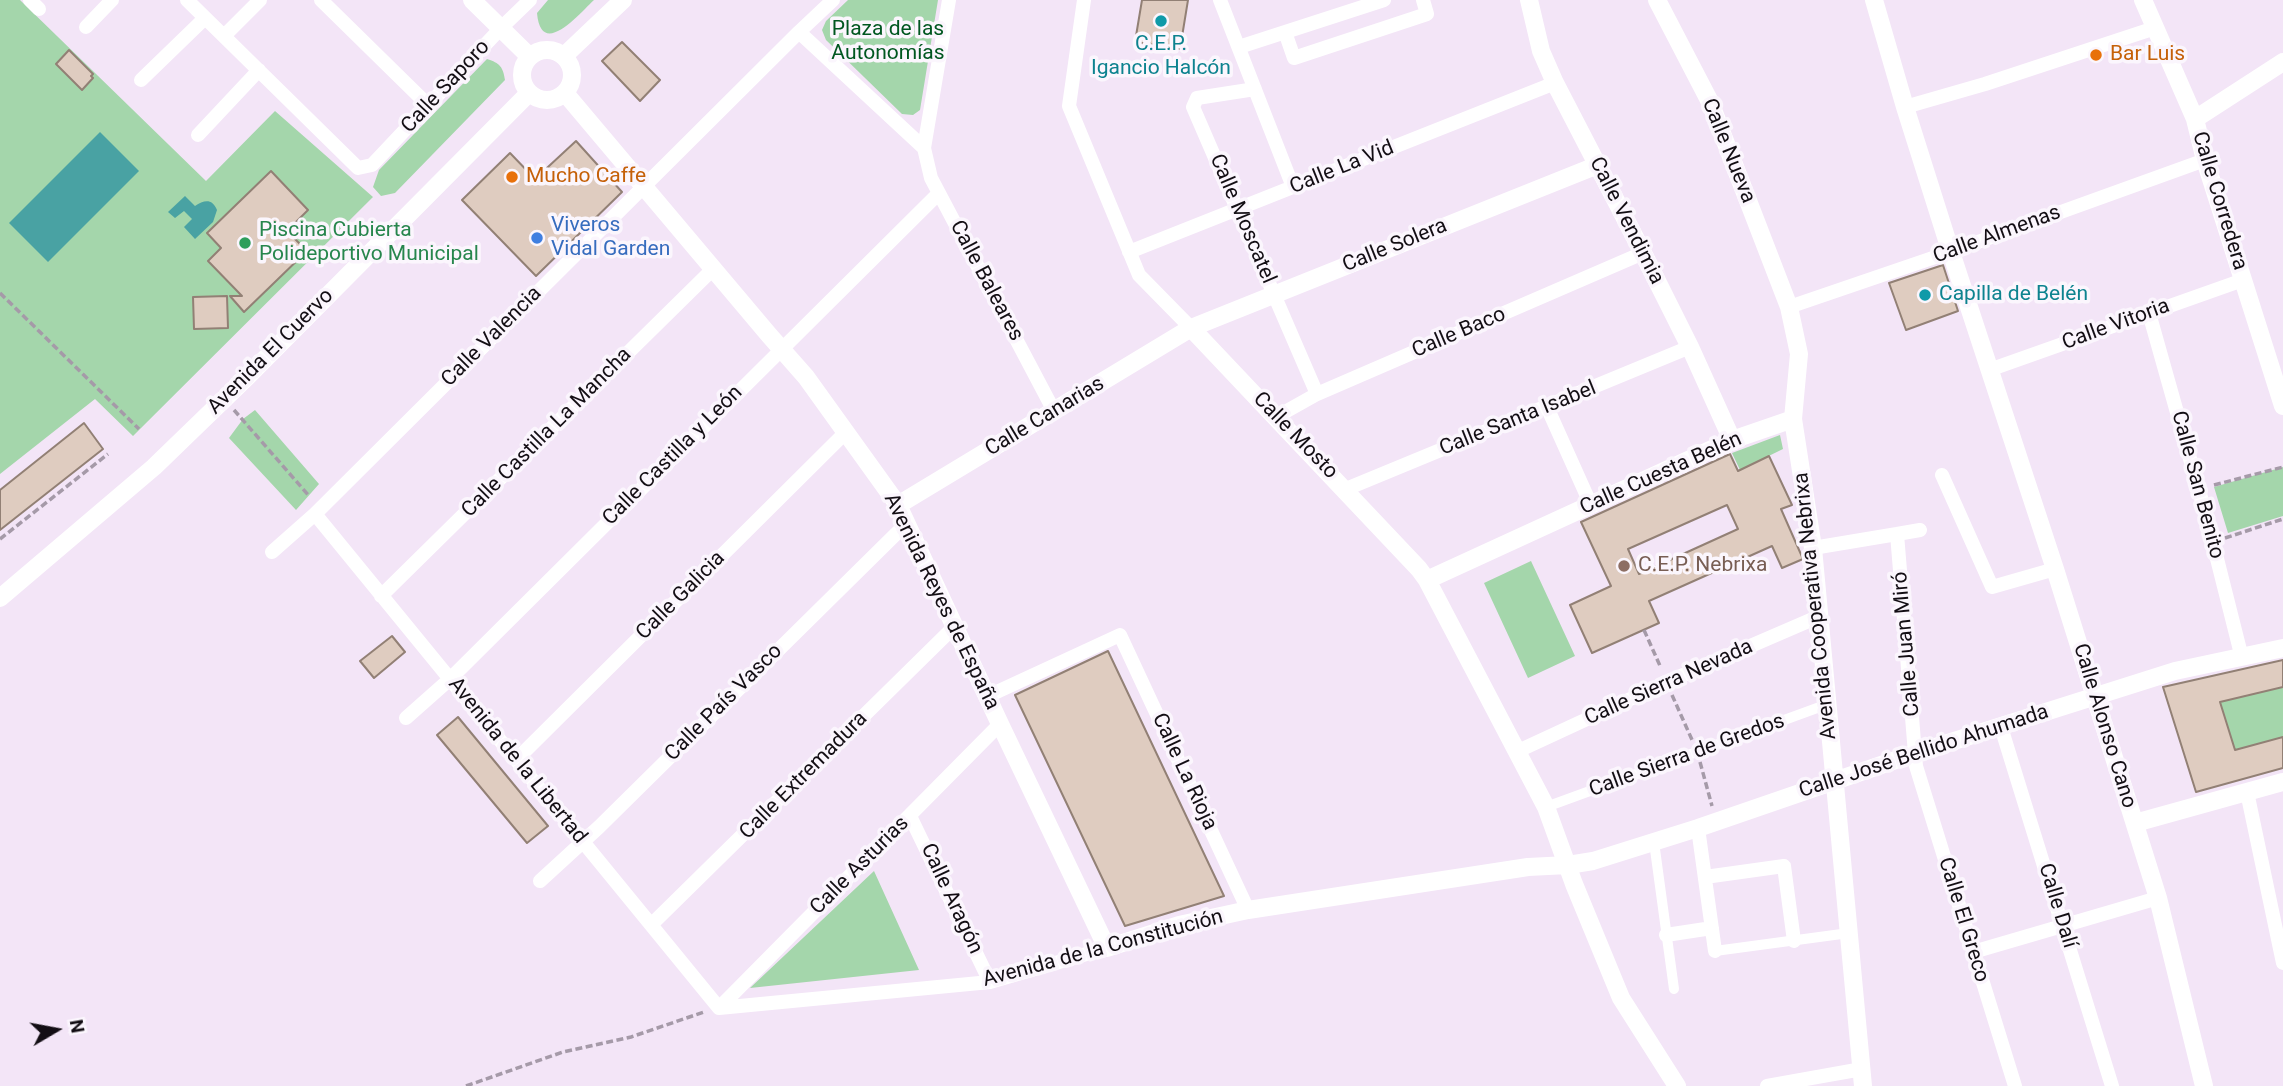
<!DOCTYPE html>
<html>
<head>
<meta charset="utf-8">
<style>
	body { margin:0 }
	#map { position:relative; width:2283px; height:1086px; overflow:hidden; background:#f3e5f7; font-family:Roboto,sans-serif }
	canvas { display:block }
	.north { position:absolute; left:21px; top:995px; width:70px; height:70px; -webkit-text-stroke:5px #fbf6fd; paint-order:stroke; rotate:80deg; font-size:19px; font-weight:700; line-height:28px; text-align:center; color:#130e14 }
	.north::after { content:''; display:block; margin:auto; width:24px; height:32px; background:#130e14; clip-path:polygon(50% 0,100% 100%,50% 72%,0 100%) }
</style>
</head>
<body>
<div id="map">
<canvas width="2283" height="1086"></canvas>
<div class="north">N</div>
</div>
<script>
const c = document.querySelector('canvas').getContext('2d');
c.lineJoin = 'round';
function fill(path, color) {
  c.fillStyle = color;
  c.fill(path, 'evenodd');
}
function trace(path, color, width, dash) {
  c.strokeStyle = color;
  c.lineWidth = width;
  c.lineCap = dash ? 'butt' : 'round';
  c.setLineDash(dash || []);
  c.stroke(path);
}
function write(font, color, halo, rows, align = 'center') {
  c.font = font + ' Roboto,sans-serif';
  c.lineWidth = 7;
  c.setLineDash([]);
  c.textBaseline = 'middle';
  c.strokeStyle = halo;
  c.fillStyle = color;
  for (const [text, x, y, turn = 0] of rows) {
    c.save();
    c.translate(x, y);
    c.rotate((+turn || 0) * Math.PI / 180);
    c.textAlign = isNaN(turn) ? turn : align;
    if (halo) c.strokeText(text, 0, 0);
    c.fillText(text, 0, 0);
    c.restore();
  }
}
const green = new Path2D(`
	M0,0h20l186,181 69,-70 98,86 -240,239 -38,-37 -95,75z
	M548,0h46c-14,13 -53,60 -57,13z
	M848,0h90l-18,110 -7,5 -11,-1 -76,-74 -4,-10 4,-9z
	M487,59c13,4 16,8 18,21l-110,113 -14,3 -8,-9 6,-17z
	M255,410l64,74 -23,26 -67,-72 14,-19z
	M1780,435l3,14 -43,21 -8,-17z
	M2283,467v49l-55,17 -14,-46z
	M1531,561l44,95 -47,22 -44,-95z
	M2283,687v50l-48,13 -15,-48z
	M874,871l45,99 -169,18z`);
const water = new Path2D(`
	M100,132l39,39 -91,91 -39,-39z
	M185,196l10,10c9,-6 17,-8 22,4l-4,12 -18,17 -11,-12 8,-8 -8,-8 -9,7 -7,-6z`);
const building = new Path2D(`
	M1142,0h46l-8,49 -45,-7z
	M622,42l38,38 -20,21 -38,-40z
	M69,50l24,24 -2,2 2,2 -11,12 -26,-26z
	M576,141l46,51 -86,84 -74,-76 48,-47 25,26z
	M271,171l37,39 -21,21 20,20 -63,61 -14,-16h12l-34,-35 13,-13 -14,-15z
	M1943,265l15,46 -52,19 -17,-47z
	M227,296l1,32 -34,1 -1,-32z
	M84,423l19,26 -103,81v-40z
	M1730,454l8,17 31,-15 23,49 -11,4 22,50 -21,9 -10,-22 -123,55 10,22 -67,30 -22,-48 41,-19 -30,-64zM1727,505l11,24 -99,45 -11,-25z
	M392,636l13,16 -31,26 -14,-17z
	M1108,651l116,245 -99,30 -110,-231z
	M2283,660v27l-63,15 15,48 48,-13v31l-87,24 -33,-105z
	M458,717l90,109 -21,17 -90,-108z`);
const path = new Path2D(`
	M0,293l139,136
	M234,410l76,87
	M2214,485l69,-18
	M2225,538l58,-19
	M0,539l108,-85
	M1644,630l17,38
	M1672,695l21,47
	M1700,762l12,44
	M466,1086l97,-34 68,-15 73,-25`);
const pedestrian = new Path2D(`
	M1546,807l282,-103
	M1654,842l20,147
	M1715,951l134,-18`);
const minor = new Path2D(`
	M30,0l9,9
	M187,0l171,168 14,-3 129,-137 29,-28
	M321,0l108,106
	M833,0l-34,32 125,116
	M949,0l-25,148 7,30 123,233
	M1084,0l-15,106 70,169 52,53
	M1220,0l73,187
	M86,27l26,-27
	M1285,32l9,26 133,-44 -4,-14
	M224,36l36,-36
	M1239,47l145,-47
	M141,80l64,-62
	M1255,89l-58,9 -4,9 124,287
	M1905,107l80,-23 170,-56
	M198,135l61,-65
	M1129,252l426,-169
	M1789,307l161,-55 255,-92
	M2149,313l58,206 35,139
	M1989,370l254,-90
	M1547,407l44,98
	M1276,417l41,-23 326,-141
	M1942,475l50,112 63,-18
	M1346,489l344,-142
	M315,514l404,494
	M1897,534l23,-4
	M1813,548l84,-14 19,232 99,320
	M272,552l43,-38 484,-482
	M381,596l332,-327
	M988,696l132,-61 128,275
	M406,718l44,-39 489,-486
	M2001,727l111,359
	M1518,751l149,-69 153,-66
	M516,760l330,-328
	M2247,792l36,171
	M910,816l80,166
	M1698,828l17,123
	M1705,877l79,-11 10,75
	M540,881l59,-54 308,-304
	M652,924l303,-298
	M1666,935l46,-7
	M1973,952l185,-54
	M719,1008l281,-284
	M719,1008l271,-26 117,-34
	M1767,1086l95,-17`);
const tertiary = new Path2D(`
	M472,0l57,56
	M1529,0l12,51 14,32 88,170 47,94 42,93
	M1657,0l53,102 79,205 10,47 -6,65 20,129 50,538
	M1874,0l31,107 42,133 108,329 103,329 46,188
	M2143,0l52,119 10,41 78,246
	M522 75a25 25 0 1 1 50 0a25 25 0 1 1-50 0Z
	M564,56l59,-56
	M565,93l204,242 37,42 92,128 102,219 107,224 72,-23 69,-15 280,-43 40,-2 25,-4 105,-33 218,-75 259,-82 108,-23
	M2195,119l88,-57
	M1191,328l228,241 8,11 119,227 28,77 47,114 56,88
	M898,505l293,-177 407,-163
	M1427,580l305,-140 61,-21
	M0,598l154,-131 93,-90 282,-284
	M2135,823l148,-41`);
const markers = [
	[1161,21,7,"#0f9aa8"],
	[2096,55,7,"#e8710a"],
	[512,177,7,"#e8710a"],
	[537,238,7,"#3f7fe0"],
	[245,243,7,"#2e9e5b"],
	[1925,295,7,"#0f9aa8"],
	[1624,566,7,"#8d6e63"]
];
const parkNames = [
	["Plaza de las",888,30],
	["Autonomías",888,54]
];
const cultureNames = [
	["C.E.P.",1161,45],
	["Igancio Halcón",1161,69],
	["Capilla de Belén",1939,295,"left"]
];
const foodNames = [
	["Bar Luis",2110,55],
	["Mucho Caffe",526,177]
];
const streetNames = [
	["Calle Saporo",446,87,-47],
	["Calle Nueva",1728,151,68],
	["Calle La Vid",1342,168,-22],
	["Calle Corredera",2219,201,73],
	["Calle Moscatel",1242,219,67],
	["Calle Vendimia",1626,221,63],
	["Calle Almenas",1997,235,-20],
	["Calle Solera",1395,246,-22],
	["Calle Baleares",986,281,62],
	["Calle Vitoria",2116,325,-20],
	["Calle Baco",1459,333,-23],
	["Calle Valencia",492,337,-45],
	["Avenida El Cuervo",271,352,-45],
	["Calle Canarias",1045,417,-31],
	["Calle Santa Isabel",1518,419,-22],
	["Calle Castilla La Mancha",547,433,-45],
	["Calle Mosto",1295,436,46],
	["Calle Castilla y León",673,456,-45],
	["Calle Cuesta Belén",1661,474,-24],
	["Calle San Benito",2197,485,75],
	["Calle Galicia",681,596,-45],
	["Avenida Reyes de España",941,602,64],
	["Avenida Cooperativa Nebrixa",1816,606,-96],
	["Calle Juan Miró",1907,644,-95],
	["Calle Sierra Nevada",1669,683,-24],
	["Calle País Vasco",724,703,-45],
	["Calle Alonso Cano",2104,726,73],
	["Calle José Bellido Ahumada",1924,752,-18],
	["Calle Sierra de Gredos",1687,756,-20],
	["Avenida de la Libertad",517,761,51],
	["Calle La Rioja",1184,772,65],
	["Calle Extremadura",804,776,-45],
	["Calle Asturias",860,866,-45],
	["Calle Aragón",951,899,65],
	["Calle Dalí",2057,906,73],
	["Calle El Greco",1963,920,73],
	["Avenida de la Constitución",1103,949,-15]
];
const shopNames = [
	["Viveros",551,226],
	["Vidal Garden",551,250]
];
const leisureNames = [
	["Piscina Cubierta",259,231],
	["Polideportivo Municipal",259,255]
];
const educationNames = [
	["C.E.P. Nebrixa",1638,566]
];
fill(green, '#a4d6ab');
fill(water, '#49a2a3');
fill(building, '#dfccc0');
trace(building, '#928075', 2);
trace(path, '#a59aa8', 3.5, [7, 3.5]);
trace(pedestrian, '#fff', 10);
trace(minor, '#fff', 14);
trace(tertiary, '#fff', 18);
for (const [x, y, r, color] of markers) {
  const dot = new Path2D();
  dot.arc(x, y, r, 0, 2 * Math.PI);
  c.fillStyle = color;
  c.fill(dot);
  trace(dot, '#fbf6fd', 2.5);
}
write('21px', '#005720', '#fbf6fd', parkNames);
write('21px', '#0d838f', '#fbf6fd', cultureNames);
write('21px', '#c56008', '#fbf6fd', foodNames, 'left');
write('21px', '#130e14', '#fbf6fd', streetNames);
write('21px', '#366cbe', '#fbf6fd', shopNames, 'left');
write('21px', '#27864d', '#fbf6fd', leisureNames, 'left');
write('21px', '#785e54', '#fbf6fd', educationNames, 'left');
</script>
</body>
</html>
